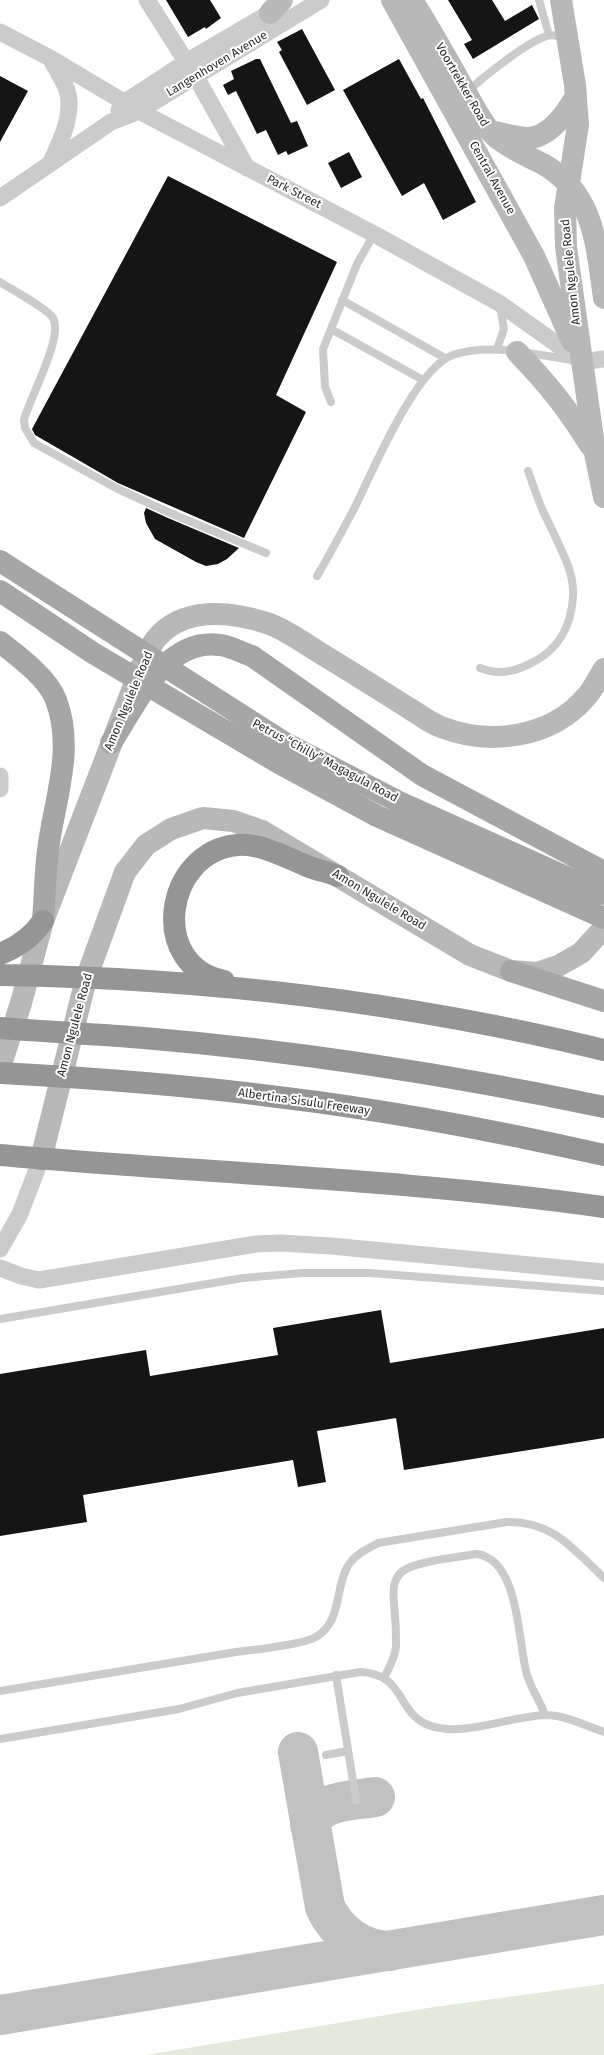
<!DOCTYPE html>
<html>
<head>
<meta charset="utf-8">
<style>
	body { margin:0 }
	canvas { display:block; background:#fff }
</style>
</head>
<body>
<canvas width="604" height="2055"></canvas>
<script>
const c = document.querySelector('canvas').getContext('2d');
c.lineJoin = 'round';
function fill(path, color) {
  c.fillStyle = color;
  c.fill(path, 'evenodd');
}
function trace(path, color, width, dash) {
  c.strokeStyle = color;
  c.lineWidth = width;
  c.lineCap = dash ? 'butt' : 'round';
  c.setLineDash(dash || []);
  c.stroke(path);
}
function write(font, color, halo, rows, align = 'center') {
  c.font = font + ' "Fira Sans",sans-serif';
  c.lineWidth = 4;
  c.setLineDash([]);
  c.textBaseline = 'middle';
  c.strokeStyle = halo;
  c.fillStyle = color;
  for (const [text, x, y, turn = 0] of rows) {
    c.save();
    c.translate(x, y);
    c.rotate((+turn || 0) * Math.PI / 180);
    c.textAlign = isNaN(turn) ? turn : align;
    if (halo) c.strokeText(text, 0, 0);
    c.fillText(text, 0, 0);
    c.restore();
  }
}
const green = new Path2D(`
	M604,1984v71h-458l288,-48z`);
const taxiway = new Path2D(`
	M298,1752l27,155c12,26 36,43 65,44
	M310,1825c9,-26 42,-24 65,-28
	M0,2015l604,-100`);
const building = new Path2D(`
	M166,0h44l11,18 -15,11 -1,-2 -17,10z
	M448,0h44l13,21 27,-16 7,14 -66,40 -9,-15 8,-4z
	M302,29l33,61 -28,15 -28,-53 3,-2 -5,-8z
	M256,59h4l31,64 6,-2 11,25 -20,9 -2,-4 -8,4 -12,-25 -9,4 -21,-43 -8,4 -5,-10 11,-6 -3,-8z
	M399,59l22,40 2,-1 53,104 -33,18 -19,-37 -22,13 -59,-106z
	M0,76l28,15 -28,51z
	M349,152l13,25 -21,11 -13,-25z
	M168,176l169,86 -61,133 30,17 -62,126 -126,-55 -83,-48 -3,-6z
	M146,508l22,10 71,30 -12,11 -9,5 -12,2 -10,-4 -41,-23 -9,-16 -2,-10z
	M381,1310l9,53 214,-35v110l-200,32 -8,-52 -79,13 9,51 -28,5 -5,-27 -210,35 4,27 -87,14v-162l146,-24 4,26 128,-21 -5,-27z`);
const lane = new Path2D(`
	M539,0l10,35
	M466,93c15,-14 66,-56 85,-58 5,0 10,2 15,4
	M0,282c11,7 48,27 53,36 11,19 -24,81 -29,102l1,8 9,15 82,45 54,25 96,40
	M342,300l103,58
	M331,329l92,51
	M497,349l7,-20 -4,-23
	M331,402l-6,-15 -2,-38 34,-85 17,-30
	M317,576c13,-22 25,-45 37,-67 18,-36 61,-141 99,-154 37,-13 82,0 120,5
	M480,668c21,8 38,3 57,-8 33,-19 44,-62 30,-97 -7,-18 -16,-35 -24,-52 -6,-13 -10,-27 -15,-40
	M0,1319l243,-41 59,-5h68l234,18
	M336,1675l20,125
	M384,1678c5,-10 11,-20 12,-31 0,-10 0,-21 -1,-31 -1,-18 -7,-39 13,-48 17,-8 50,-11 69,-14 42,6 41,85 49,117 3,15 14,29 19,44
	M0,1691c79,-13 157,-26 236,-39 18,-2 67,-8 80,-15 27,-16 18,-50 33,-73 7,-10 18,-15 29,-21l129,-21c46,-1 66,27 97,56
	M0,1739l179,-30 58,-16 123,-21c47,2 35,42 71,54 34,11 79,-10 115,-11 19,0 40,11 58,17
	M326,1755l22,-4`);
const street = new Path2D(`
	M147,0l49,77 51,91
	M0,32l50,26 89,53 235,123 125,69 83,59 22,-3
	M50,58c7,13 20,30 19,46 0,21 -10,40 -18,58
	M119,110l6,-8 61,-40 94,-55
	M0,198l111,-76 28,-11 182,-111
	M0,776v13
	M0,1249l19,-33 22,-57
	M0,1268l21,8 18,4 217,-36 25,-1 50,3 273,26`);
const secondary = new Path2D(`
	M392,0l142,256 38,85
	M412,0c17,27 33,55 49,84 9,15 17,32 28,46 11,14 38,26 54,34 52,30 53,80 61,134
	M561,0l14,85 3,40 -13,83 1,39 29,206 9,44
	M270,13l12,-13
	M495,132c10,2 23,6 34,6 22,-2 37,-25 47,-42
	M517,352c31,32 50,56 73,93
	M0,1067l21,-64 22,-82 98,-254c4,-8 8,-19 14,-27 27,-34 75,-29 112,-17 18,6 37,20 53,30 30,18 60,37 90,56 10,6 20,14 31,18 49,19 110,11 145,-30 7,-7 12,-19 18,-28
	M41,1159l45,-180 39,-107 21,-27 25,-16 32,-11 30,3 29,10 208,124 41,16 26,2 21,-7 23,-13 23,-25`);
const primary = new Path2D(`
	M0,561l285,182 114,59 205,92
	M0,591l93,62 186,110 98,53 227,102
	M0,642c18,14 48,36 56,58 19,50 -2,101 -8,150 -3,23 -3,47 -5,70
	M111,743c25,-38 54,-106 109,-98 11,1 22,8 32,11l170,119 182,97
	M511,971l93,30`);
const highway = new Path2D(`
	M0,954c18,-7 32,-17 43,-33
	M0,975c203,3 407,27 604,75
	M224,981c-76,-15 -60,-129 13,-136 24,-2 48,12 70,21 10,4 21,6 31,10
	M0,1028c48,4 96,6 144,10 154,13 308,37 460,69
	M0,1073c93,5 186,12 278,24 109,13 219,34 326,58
	M0,1155c201,18 404,24 604,52`);
const streetNames = [
	["Langenhoven Avenue",217,64,-31],
	["Voortrekker Road",462,85,60],
	["Central Avenue",492,178,61],
	["Park Street",294,192,27],
	["Amon Ngulele Road",571,272,-96],
	["Amon Ngulele Road",129,701,-67],
	["Petrus “Chilly” Magagula Road",325,761,28],
	["Amon Ngulele Road",379,900,31],
	["Amon Ngulele Road",75,1025,-75],
	["Albertina Sisulu Freeway",304,1102,8]
];
fill(green, '#e4ebdc');
trace(taxiway, '#c1c1c1', 40);
fill(building, '#151515');
trace(lane, '#cbcbcb', 8);
trace(street, '#cbcbcb', 17);
trace(secondary, '#b8b8b8', 22);
trace(primary, '#a6a6a6', 22);
trace(highway, '#959595', 22);
write('12px', '#2e2e2e', '#fff', streetNames);
</script>
</body>
</html>
